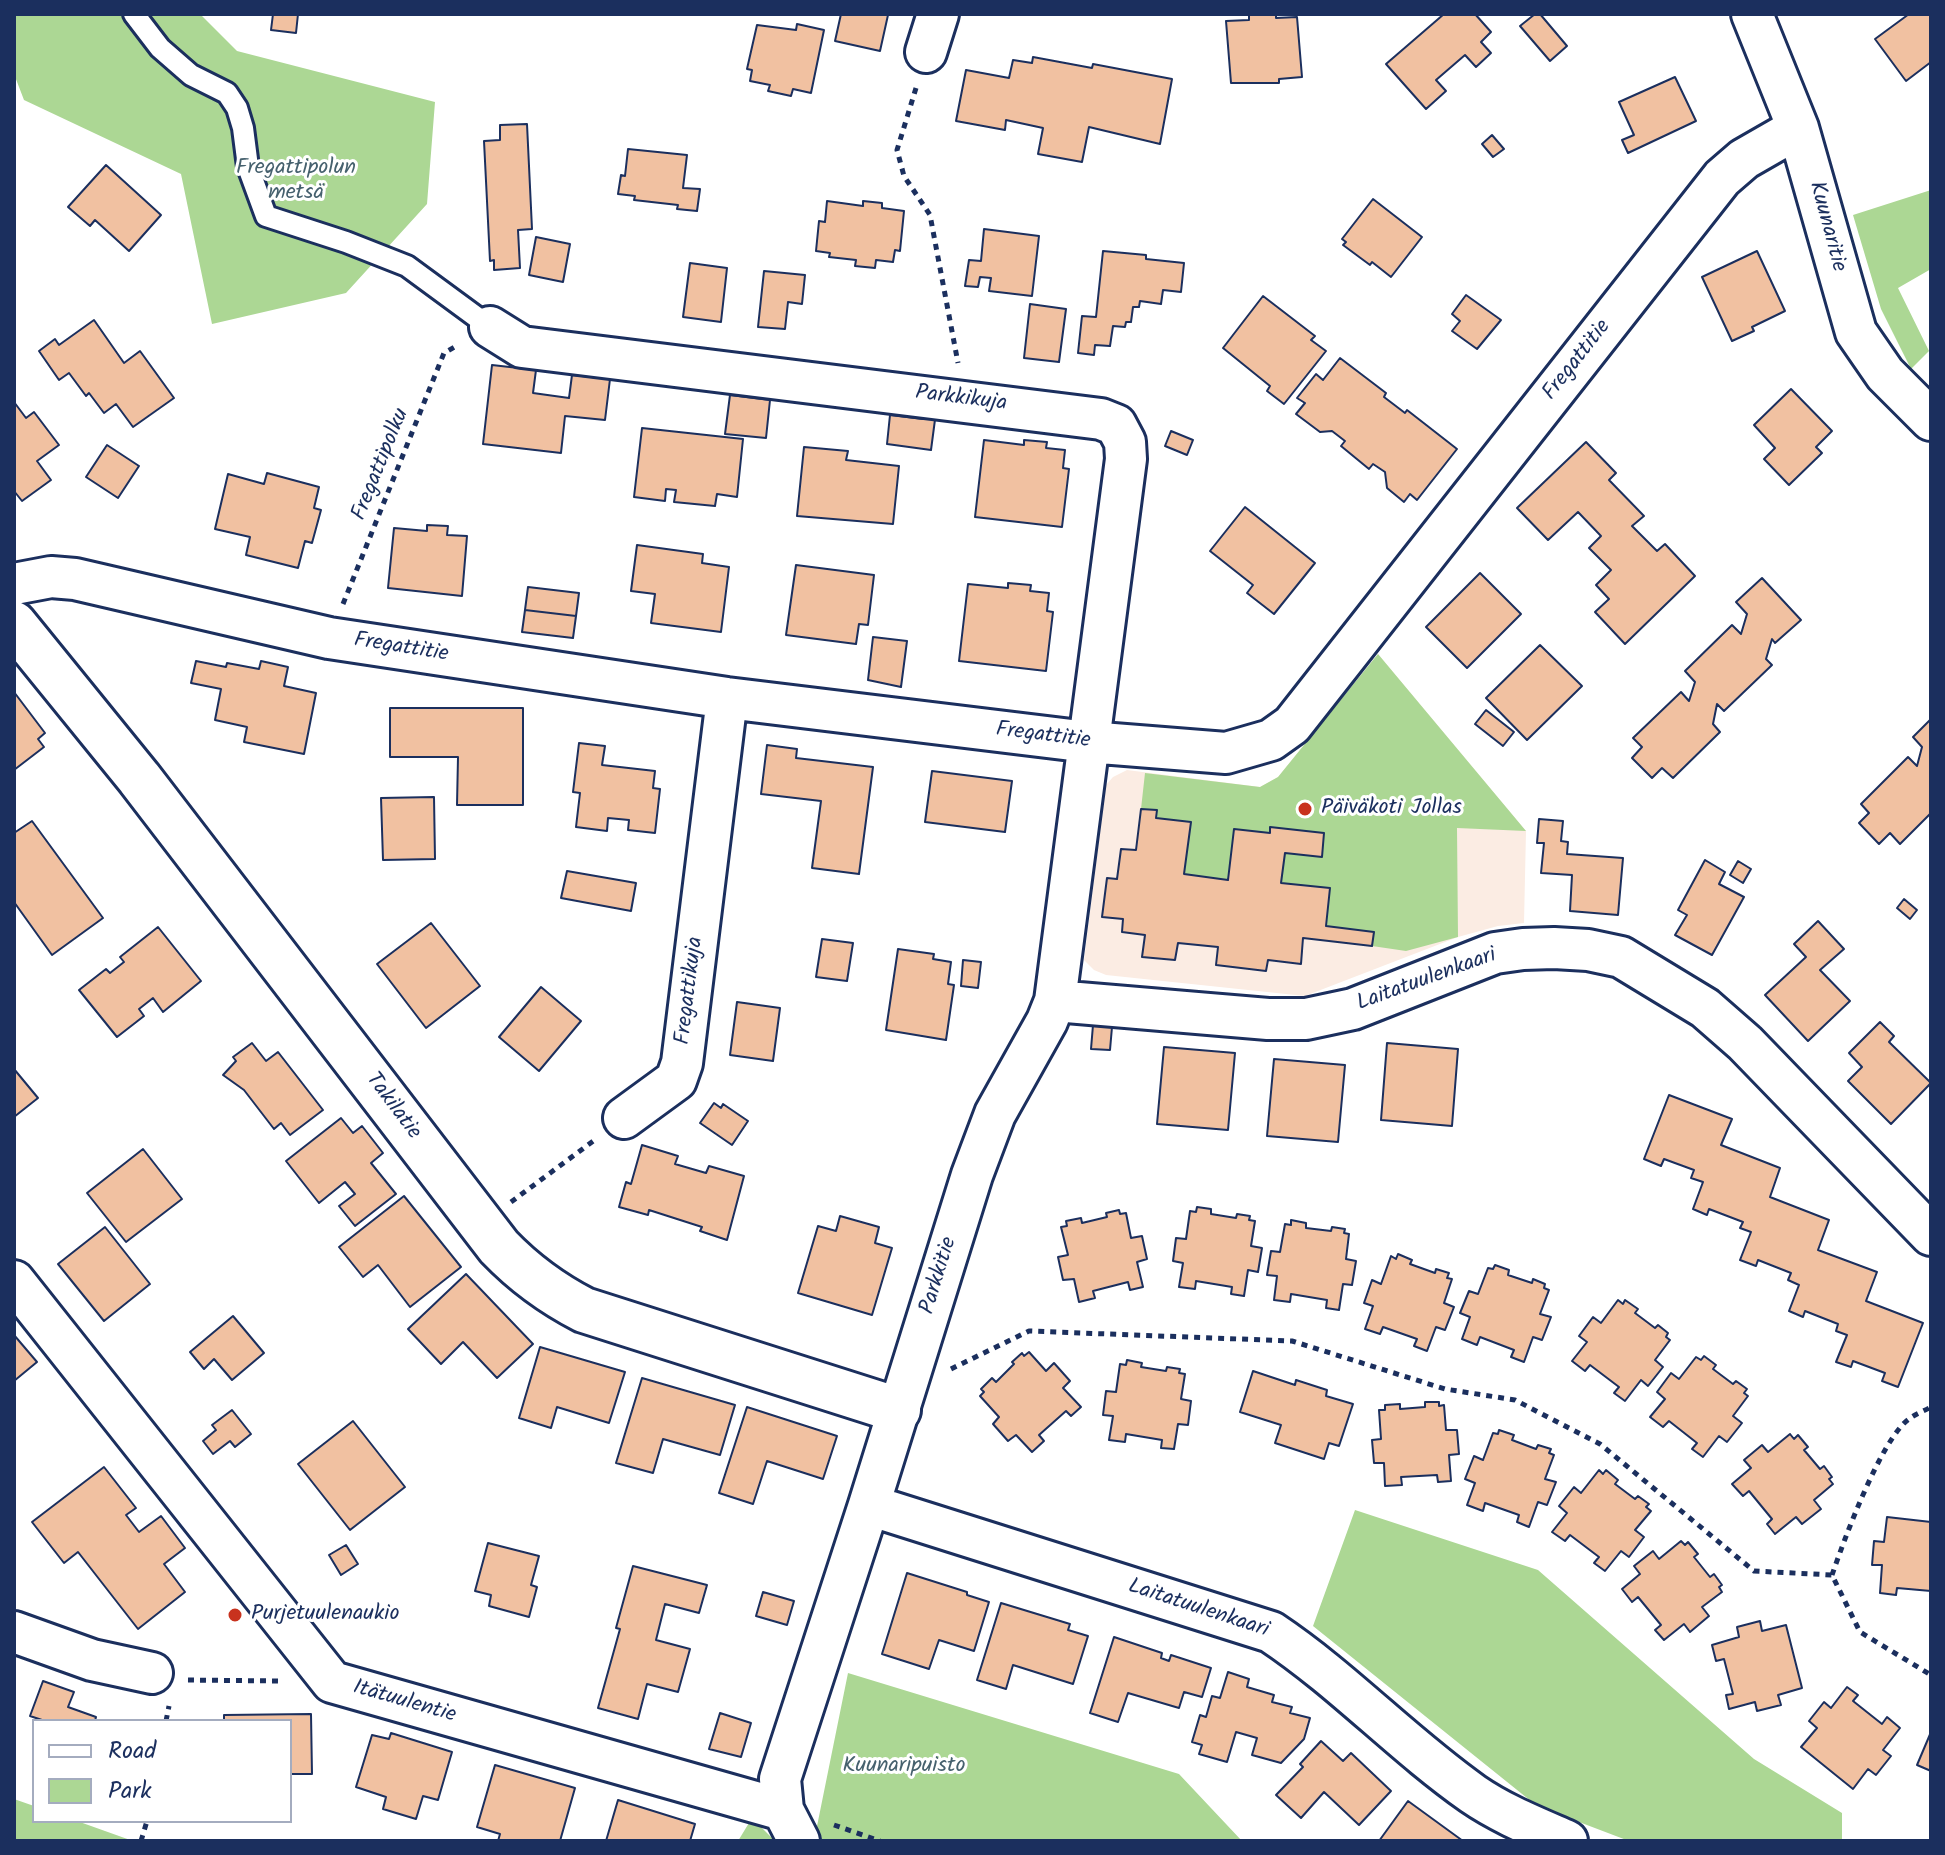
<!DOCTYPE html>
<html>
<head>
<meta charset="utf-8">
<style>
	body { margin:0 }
	#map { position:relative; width:1945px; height:1855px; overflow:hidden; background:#fff; font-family:Kalam,sans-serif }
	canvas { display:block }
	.frame { position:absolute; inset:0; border:16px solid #1b2f5e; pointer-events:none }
	.legend { position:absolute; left:32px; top:1719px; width:260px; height:104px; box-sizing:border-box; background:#fff; border:2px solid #a4acbf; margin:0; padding:10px 14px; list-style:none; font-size:24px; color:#1b2f5e }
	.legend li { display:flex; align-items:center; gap:16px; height:40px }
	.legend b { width:40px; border:2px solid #a4acbf }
</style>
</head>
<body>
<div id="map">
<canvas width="1945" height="1855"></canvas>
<div class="frame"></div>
<ul class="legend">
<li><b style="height:10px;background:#fff"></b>Road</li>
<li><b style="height:22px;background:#acd794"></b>Park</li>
</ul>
</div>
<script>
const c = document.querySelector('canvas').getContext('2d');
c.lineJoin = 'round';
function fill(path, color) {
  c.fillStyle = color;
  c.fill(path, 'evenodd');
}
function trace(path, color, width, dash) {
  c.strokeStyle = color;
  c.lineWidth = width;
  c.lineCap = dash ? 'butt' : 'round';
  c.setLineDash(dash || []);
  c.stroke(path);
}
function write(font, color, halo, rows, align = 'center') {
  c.font = font + ' Kalam,sans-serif';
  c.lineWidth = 6;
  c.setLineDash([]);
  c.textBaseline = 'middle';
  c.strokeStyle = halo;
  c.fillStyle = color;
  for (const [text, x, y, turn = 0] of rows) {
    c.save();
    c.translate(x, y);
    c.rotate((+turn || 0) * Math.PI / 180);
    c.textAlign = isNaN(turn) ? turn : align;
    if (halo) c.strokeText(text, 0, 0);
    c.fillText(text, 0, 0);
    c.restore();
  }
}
const built = new Path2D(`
	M1378,654l148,177 -2,92 -26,3 -40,11 -153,59 -199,-21 -12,-5 -10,-10 22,-175 7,-8 14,-7 133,17 18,-10z`);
const green = new Path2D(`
	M14,14h186l37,37 198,51 -8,102 -81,89 -134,31 -31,-150 -157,-74 -10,-26z
	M1931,190v79l-33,19 31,63 -18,18 -30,-60 -28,-94z
	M1378,654l148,177 -69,-3 1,109 -52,14 -34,-5 1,-14 -47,-6 4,-38 -49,-5 4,-30 36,4 3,-24 -53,-6 -1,6 -36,-4 -6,51 -44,-6 6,-52 -34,-4v-8l-15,-1 4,-36 115,14 18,-10z
	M1355,1510l183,60 216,189 88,54v28h-213l-92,-35 -224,-180z
	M848,1673l331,101 63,67h-428z
	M14,1799l20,7v15h43l56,20h-119z
	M752,1818l23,23h-37z`);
const building = new Path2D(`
	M273,14h25l-2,19 -25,-3z
	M841,14l47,1 -8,36 -45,-10z
	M1249,14h27v4l21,-1 5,60 -23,2v4h-48l-5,-62 23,-1z
	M1444,14h31l16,18 -10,10 10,11 -15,14 -11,-12 -29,25 10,11 -20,18 -40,-45z
	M1535,14h5l27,32 -17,15 -30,-35z
	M1909,14h22v48l-25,19 -31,-42z
	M797,24l27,6 -13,63 -18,-4 -2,7 -23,-5 2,-6 -20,-4 2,-11 -5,-1 10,-44 39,5z
	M1033,57l59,11 1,-4 79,15 -12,65 -71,-17 -7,35 -44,-8 5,-26 -37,-8 -1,10 -49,-9 10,-51 43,8 4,-18 19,3z
	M1675,77l21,44 -68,32 -6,-13 12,-5 -15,-33z
	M527,124l5,105 -14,1 2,38 -26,2v-10l-4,1 -6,-120 16,-1v-15z
	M1492,135l12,14 -11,8 -11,-13z
	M628,149l59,6 -4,33 17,1 -3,22 -20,-2 1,-4 -44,-5 1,-4 -17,-2 3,-19 4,1z
	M106,165l55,50 -32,36 -34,-31 -5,6 -22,-19z
	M1373,199l49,38 -31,40 -19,-15 -2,3 -27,-20 3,-3 -4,-3z
	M827,201l36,5v-5l19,2v5l22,3 -4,40 -5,-1 -2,12 -17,-2 -1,8 -20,-2 1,-6 -27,-3 1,-4 -14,-2 3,-30 6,1z
	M984,229l55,7 -7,60 -43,-5 2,-13 -11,-1 -2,10 -13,-1 4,-26 12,1z
	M536,237l34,7 -7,38 -34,-7z
	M1103,251l43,4v4l38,4 -3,29 -18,-2 -2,14 -21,-3 -1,6h-6l-2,15h-5l-1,5 -12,-1 -3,20 -15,-1 -1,10 -16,-2 4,-37 14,1z
	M1757,251l28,60 -33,16 2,4 -22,10 -30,-64z
	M690,263l37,5 -6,54 -38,-5z
	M764,271l41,4 -3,29 -14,-2 -3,27 -27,-2z
	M1466,295l35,25 -24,29 -25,-18 8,-10 -8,-7z
	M1263,296l52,40 -4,4 15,11 -42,53 -17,-13 3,-5 -47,-38z
	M1030,304l36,5 -7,53 -35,-4z
	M94,320l30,43 16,-12 34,47 -41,29 -17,-23 -12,9 -15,-20 -3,3 -17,-23 -10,7 -20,-29 16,-12 4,6z
	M1340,358l46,35 -2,4 21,16 2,-3 50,39 -40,51 -7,-6 -6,8 -17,-14 -2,-16 -12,-8 -4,5 -28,-23 4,-5 -13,-10 -12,1 -24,-18 9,-11 -8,-5 19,-24 7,6z
	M492,365l44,5 -3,23 36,5 3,-23 38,4 -5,41 -40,-4 -4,37 -78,-9z
	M1791,389l41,42 -16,16 6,6 -33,32 -25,-26 11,-11 -21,-23z
	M730,395l40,5 -4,38 -41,-4z
	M14,402l12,16 8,-6 25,33 -22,16 14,19 -29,21 -8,-10z
	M924,411l12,1 -5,38 -44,-6 3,-29 33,4z
	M642,428l101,11 -6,58 -20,-3 -2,12 -41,-4 2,-12 -10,-1 -1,12 -31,-4z
	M1171,431l22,9 -6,15 -22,-9z
	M984,440l40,5v-5l23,2 -1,6 19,2 -2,18 6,1 -7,58 -87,-10z
	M1586,442l30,31 -7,7 35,36 -12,10 25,25 8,-7 30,32 -70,68 -30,-32 14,-13 -13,-14 15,-15 -22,-22 12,-12 -23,-24 -30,28 -31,-32z
	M107,445l32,21 -21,32 -32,-21z
	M804,447l44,4 -2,9 53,6 -6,58 -96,-8z
	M267,473l52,14 -5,21 7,2 -9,33 -7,-2 -7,27 -52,-13 4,-18 -35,-8 13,-55 36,10z
	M1245,507l70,56 -41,51 -27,-21 6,-8 -43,-34z
	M427,525l21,1 -1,9 20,1 -5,60 -74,-8 6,-60 33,3z
	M637,545l66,9 -1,9 27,4 -8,65 -70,-9 4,-29 -24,-3z
	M796,565l78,10 -6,50 -9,-1 -3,20 -70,-9z
	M1480,573l41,41 -54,54 -41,-41z
	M1762,578l39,42 -26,23 -3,-4 -6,20 6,6 -48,46 -7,-7 -4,20 7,8 -47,46 -11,-10 -10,10 -20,-20 10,-11 -9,-9 48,-46 8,9 6,-19 -10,-11 47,-46 9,9 6,-20 -11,-12z
	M1008,583l23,2 -1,6 19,2 -2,18 6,1 -7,59 -87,-10 9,-77 40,4z
	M528,587l51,6 -3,23 -51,-6z
	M525,610l51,6 -3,22 -51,-6z
	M873,637l34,4 -6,46 -33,-7z
	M1540,645l42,41 -55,54 -41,-42z
	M196,661l30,6 1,-4 32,6 2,-8 27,6 -4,19 32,7 -12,61 -60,-12 3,-15 -32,-7 6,-31 -30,-6z
	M14,692l31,41 -7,6 6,8 -30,23z
	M390,708h133v97h-66l1,-48h-68z
	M1486,710l28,22 -11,14 -28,-22z
	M1931,719v94l-31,31 -10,-11 -11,11 -20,-21 10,-10 -8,-9 47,-47 9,9 5,-19 -9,-10z
	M579,743l26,3 -3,19 53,6 -2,17 7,1 -5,44 -27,-3 1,-10 -21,-2 -1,13 -31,-4 4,-34 -7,-1z
	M767,745l30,4 -1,9 77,9 -14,107 -47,-6 9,-67 -60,-7z
	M932,771l80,10 -7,51 -80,-10z
	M434,797l1,62 -52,1 -2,-62z
	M1141,809l16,1 -1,8 35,4 -7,52 44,6 6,-51 36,4v-6l54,6 -2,24 -37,-4 -4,30 49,5 -4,38 48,6 -2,14 -69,-8 -2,26 -33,-4 -2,11 -50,-6 2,-18 -40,-4 -3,17 -33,-3 3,-22 -23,-3 1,-13 -21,-2 5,-39 10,1 4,-30 15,1z
	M1539,819l24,2 -2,20 7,1 -1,12 56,4 -5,57 -48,-4 2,-36 -31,-2 3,-30h-7z
	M32,821l71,97 -51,37 -38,-53v-69z
	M1705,860l20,12 -6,12 25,13 -32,58 -37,-20 12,-20 -9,-5z
	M1738,861l13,8 -8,14 -13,-8z
	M567,871l69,12 -5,28 -70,-13z
	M1904,899l13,11 -7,9 -13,-11z
	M1818,921l26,28 -24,21 30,31 -42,40 -43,-46 41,-38 -12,-13z
	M431,923l49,63 -54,42 -49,-64z
	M158,927l43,54 -38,31 -10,-14 -14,11 5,7 -27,21 -38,-47 27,-21 4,4 14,-11 -4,-5z
	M822,939l31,4 -6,38 -31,-4z
	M898,949l36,5 -1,5 18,3 -3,22 6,1 -8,55 -60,-10z
	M963,960l18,2 -3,26 -17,-2z
	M541,987l40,34 -42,50 -40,-34z
	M737,1002l43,6 -7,53 -43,-6z
	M1880,1022l14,14 -5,6 42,41 -40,41 -43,-43 14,-14 -13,-14z
	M1093,1025l19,2 -2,23 -19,-1z
	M252,1043l14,18 12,-9 45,58 -33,25 -9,-12 -7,6 -30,-39 -21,-15 13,-14 -3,-4z
	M1387,1043l71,6 -6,77 -71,-6z
	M1164,1047l71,6 -7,77 -71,-6z
	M1274,1059l71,6 -7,77 -71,-6z
	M14,1069l24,29 -24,19z
	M1669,1095l63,24 -11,26 59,23 -10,29 59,23 -11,30 59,22 -11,29 57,22 -25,64 -16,-6 3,-8 -32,-12 -2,6 -15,-5 11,-27 -11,-4 2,-7 -33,-13 -2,6 -14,-6 10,-26 -11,-5 3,-7 -33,-13 -2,6 -16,-6 11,-28 -11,-4 3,-6 -34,-13 -2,6 -14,-6 10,-27 -12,-4 3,-8 -30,-11 -3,7 -17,-7z
	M714,1103l7,5 2,-4 25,17 -16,24 -32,-22z
	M341,1118l12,15 9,-7 21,27 -12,10 25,31 -41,32 -16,-20 16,-12 -10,-12 -26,21 -33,-42z
	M642,1145l36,11 -3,8 31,9 3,-7 35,10 -17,64 -27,-9 2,-4 -53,-17 -1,5 -29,-8 7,-25 5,2z
	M143,1149l39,50 -56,43 -39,-49z
	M404,1196l57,71 -51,40 -32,-42 -15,12 -24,-30z
	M1197,1207l14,2v5l25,4 1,-4 13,2 -1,4 6,1 -4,25 11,2 -4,24 -10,-2 -4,26 -13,-2 1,-7 -36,-6 -1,8 -16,-2 4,-24 -10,-2 3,-23 10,1 4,-28 6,1z
	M1119,1210l1,4 6,-1 5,25 11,-2 5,23 -10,3 6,25 -13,3 -2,-8 -35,9 2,7 -16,4 -5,-23 -11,1 -5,-23 10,-2 -7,-28 6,-1 -1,-5 15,-3 1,5 25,-6 -1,-4z
	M840,1216l39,11 -4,16 17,5 -20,67 -74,-22 20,-67 18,5z
	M1291,1220l15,3v5l25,3 1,-4 13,2 -1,4 5,1 -3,25 10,2 -4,24 -9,-1 -4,26 -13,-2 1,-8 -36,-6 -1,8 -16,-2 3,-24 -10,-1 4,-24 9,1 5,-28 6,1z
	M105,1227l45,57 -46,37 -46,-57z
	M1398,1254l14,6 -2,4 25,9 1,-4 13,4 -2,5 5,1 -8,24 10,4 -9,23 -9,-3 -9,24 -13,-5 3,-7 -34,-12 -3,7 -15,-5 8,-23 -9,-3 8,-23 9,4 10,-28 5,3z
	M1495,1265l14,5 -1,5 24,8 1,-4 12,5 -1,4 5,2 -9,24 11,3 -9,23 -9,-3 -9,25 -13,-5 3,-7 -34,-13 -3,8 -15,-6 8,-22 -10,-4 9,-22 9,3 10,-26 5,1z
	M466,1274l67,70 -36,34 -34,-36 -22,22 -33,-35z
	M1618,1300l5,4 2,-4 13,9 -3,4 20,15 3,-3 10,8 -2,4 4,3 -15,20 8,7 -15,19 -7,-6 -16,21 -11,-8 5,-6 -29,-22 -5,6 -13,-10 15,-19 -8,-6 14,-19 8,6z
	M233,1316l31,37 -32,27 -18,-21 -10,10 -14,-17z
	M14,1335l23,27 -23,19z
	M540,1347l85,25 -16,51 -52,-16 -6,21 -32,-10z
	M1029,1352l17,19 8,-8 16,18 -7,7 18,19 -10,9 -5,-5 -27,24 5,6 -12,11 -16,-17 -8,6 -15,-17 6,-7 -19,-21 4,-4 -3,-3 11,-11 4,4 18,-18 -2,-2 10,-9 2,3z
	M1704,1356l12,9 -3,4 20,15 3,-3 11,8 -3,4 4,3 -15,20 9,7 -15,19 -8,-6 -16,21 -11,-8 5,-6 -28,-22 -6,6 -13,-10 15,-18 -8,-7 14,-19 8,6 17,-22 5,3z
	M1127,1360l15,3 -1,4 25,4 1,-4 13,2 -1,4 6,1 -4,25 10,2 -3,24 -10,-1 -4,25 -13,-1 1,-8 -36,-6 -1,8 -16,-2 4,-24 -10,-1 3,-24 10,1 4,-28 6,1z
	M1253,1371l42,14 1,-5 31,10 -1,6 27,8 -14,42 -10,-3 -5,16 -49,-16 6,-18 -41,-13z
	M642,1378l93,27 -15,50 -57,-16 -10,34 -37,-10z
	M1425,1402h14v4l5,-1 2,25h11l2,24 -10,1 2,26 -13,1 -1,-7 -36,2 1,8 -17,1 -1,-23h-10l-2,-23 9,-1 -2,-29h6v-5l15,-1v5l25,-2z
	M747,1407l90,29 -14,43 -56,-18 -14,43 -34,-11z
	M232,1410l19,24 -16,13 -5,-6 -17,13 -10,-13 13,-11 -4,-5z
	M353,1421l52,66 -55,43 -52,-66z
	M1499,1430l15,5 -2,5 24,9 2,-4 13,4 -2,4 5,2 -9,24 11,3 -9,23 -9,-3 -9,25 -12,-5 2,-7 -34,-12 -2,8 -16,-6 8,-22 -10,-4 9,-23 9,4 10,-27 5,1z
	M1790,1434l4,5 4,-4 10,12 -4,3 16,19 4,-3 8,11 -3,2 4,5 -19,16 7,9 -19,15 -6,-7 -21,17 -8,-10 5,-5 -23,-28 -6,5 -11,-12 19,-16 -7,-8 18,-15 6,7z
	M104,1467l32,41 -10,7 13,17 22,-16 24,32 -21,16 21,28 -47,37 -60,-77 -14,11 -32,-41z
	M1599,1470l4,4 3,-4 12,10 -3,4 20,15 3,-3 11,8 -3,3 5,4 -16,19 9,7 -15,20 -8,-6 -16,20 -11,-8 5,-6 -29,-22 -5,6 -13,-9 15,-19 -8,-7 15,-19 7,6z
	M1887,1517l44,5v69l-34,-3 -1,7 -16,-2 2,-28h-10l2,-24 10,1z
	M1681,1541l4,4 3,-3 10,12 -4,3 16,20 4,-3 8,11 -3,2 3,5 -20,15 7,9 -19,16 -6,-8 -20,16 -9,-10 6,-5 -23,-28 -6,5 -10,-13 18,-15 -6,-8 19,-15 6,8z
	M488,1543l51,13 -8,29 6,2 -8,30 -40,-11 2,-11 -16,-4z
	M346,1545l12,19 -17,11 -12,-20z
	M633,1566l74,19 -8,28 -34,-9 -9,36 34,9 -12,43 -31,-8 -9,35 -40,-11 22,-79 -4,-1z
	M907,1573l60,19v3l22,7 -15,49 -35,-11 -10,29 -47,-15z
	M763,1592l31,9 -7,24 -31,-9z
	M1001,1603l69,21 -2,6 20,6 -15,48 -60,-19 -7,24 -29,-9z
	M1760,1621l2,10 24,-6 16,63 -24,7 3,10 -24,6 -2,-9 -26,7 -3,-14 7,-1 -9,-35 -8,2 -4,-16 27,-8 -2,-10z
	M1114,1637l48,16 -1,5 8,3 2,-6 40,13 -9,29 -18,-5 -5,16 -51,-15 -10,29 -28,-9z
	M1228,1672l21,7 -2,8 27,8 -2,7 20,5 -2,6 20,5 -6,21 -23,24 -29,-8 5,-17 -21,-6 -9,30 -28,-8 3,-9 -10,-3 8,-27 6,2 6,-21 8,2z
	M43,1681l31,11 -6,15 28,10 -1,4h-50l-15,-5z
	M1847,1687l11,8 -5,6 29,23 5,-7 13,11 -17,22 8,6 -15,19 -8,-6 -15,20 -52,-42 16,-19 -8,-7 15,-19 7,6z
	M720,1713l31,10 -10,34 -32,-8z
	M311,1714l1,60h-22v-53h-66v-6z
	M1931,1732v39l-14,-6z
	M391,1733l61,19 -14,48 -15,-4 -7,23 -33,-10 3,-12 -30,-10 16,-52 17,4z
	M1321,1741l22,20 8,-8 40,38 -32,34 -35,-33 -23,26 -25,-23 27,-28 -3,-3z
	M495,1765l80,23 -15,53h-62l2,-7 -23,-7z
	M618,1800l77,24 -5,17h-84z
	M1408,1801l55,40h-84z`);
const path = new Path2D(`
	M916,88l-19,62 7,26 26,39 28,148
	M343,604l101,-251 14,-8
	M511,1202l85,-63
	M951,1369l78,-38 263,10 153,48 70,11 85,44 154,127 78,4 28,57 71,43
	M1832,1575c12,-35 49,-136 77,-156 6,-5 15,-8 22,-12
	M188,1680l94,1
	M166,1721l3,-15
	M834,1825l46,16
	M141,1841l6,-20`);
const lane = new Path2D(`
	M134,14l26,34 31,27 36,18 10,15 6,20 5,39 18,49 80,26 61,24 83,61`);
const street = new Path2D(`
	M1752,14l46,114 58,204 29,42 46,46
	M926,52l12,-38
	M490,327l32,20 579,72 15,6 9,17 1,17 -71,542 -8,20 -52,93 -23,61 -103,330 -89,274 3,31 16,31
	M14,584l37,-7 24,2 254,59 398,60 361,44 138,11 45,-13 21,-15 430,-547 22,-19 54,-31
	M1055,1001l213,18h38l47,-10 142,-56 28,-4 31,-1 34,2 33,7 84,51 40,35 186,192
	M624,1118l52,-38 6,-17 45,-365
	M14,1281l318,401 451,128
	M869,1505l402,127c72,48 131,112 202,162 29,20 62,33 94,47
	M14,1632l78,28 60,13`);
const secondary = new Path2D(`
	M14,624l125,154 360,469c26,27 52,46 85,63l314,100`);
const markers = [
	[1305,809,8,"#c8321e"],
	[235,1615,8,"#c8321e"]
];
const parkNames = [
	["Fregattipolun",296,169],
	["metsä",296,194],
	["Kuunaripuisto",904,1767]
];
const streetNames = [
	["Kuunaritie",1826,227,75],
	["Fregattitie",1578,361,-52],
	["Parkkikuja",961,400,7],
	["Fregattipolku",382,465,-68],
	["Fregattitie",401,649,9],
	["Fregattitie",1043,737,7],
	["Laitatuulenkaari",1427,981,-20],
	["Fregattikuja",691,991,-83],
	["Takilatie",392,1107,53],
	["Parkkitie",940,1276,-73],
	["Laitatuulenkaari",1198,1610,18],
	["Itätuulentie",404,1703,16]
];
const poiNames = [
	["Päiväkoti Jollas",1321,809],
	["Purjetuulenaukio",251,1615]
];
fill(built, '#fbece3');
fill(green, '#acd794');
fill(building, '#f1c1a1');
trace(building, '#1b2f5e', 2);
trace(lane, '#1b2f5e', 26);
trace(street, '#1b2f5e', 46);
trace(secondary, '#1b2f5e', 50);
trace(path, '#1b2f5e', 5, [6, 6]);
trace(lane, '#fff', 20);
trace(street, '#fff', 40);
trace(secondary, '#fff', 44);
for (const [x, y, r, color] of markers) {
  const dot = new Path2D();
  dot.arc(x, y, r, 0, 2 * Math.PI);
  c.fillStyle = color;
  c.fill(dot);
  trace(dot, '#fff', 3);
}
write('22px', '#46616e', '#fff', parkNames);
write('22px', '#1b2f5e', '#fff', streetNames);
write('22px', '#1b2f5e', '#fff', poiNames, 'left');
</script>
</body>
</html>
